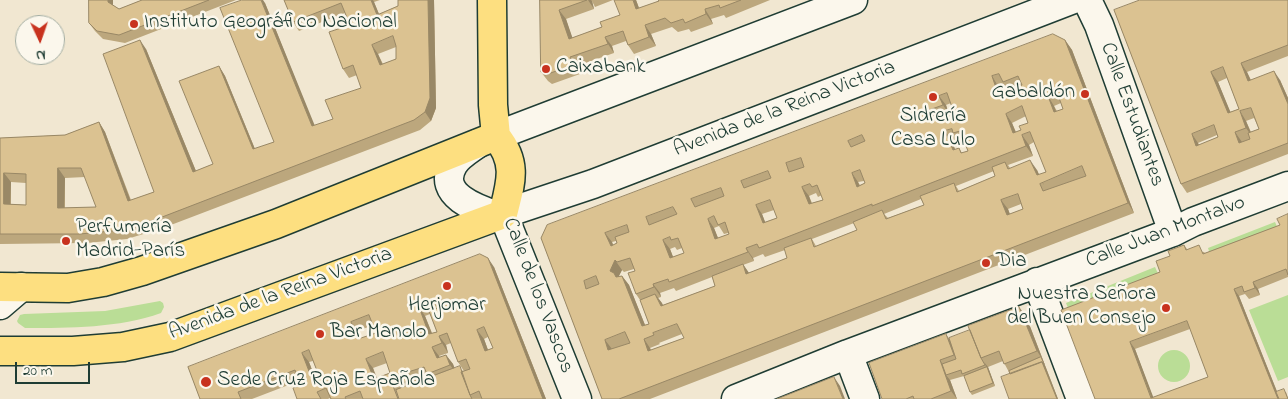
<!DOCTYPE html>
<html>
<head>
<meta charset="utf-8">
<style>
	body { margin:0 }
	#map { position:relative; width:1288px; height:399px; overflow:hidden; background:#f1e7d1; font-family:"Indie Flower",sans-serif }
	canvas { display:block }
	.north { position:absolute; left:15px; top:15px; width:50px; height:50px; box-sizing:border-box; background:#fbf7ec; border:1px solid #a3ada2; border-radius:50%; rotate:177deg; font-size:14px; font-weight:700; line-height:20px; text-align:center; color:#1f3d34 }
	.north::after { content:''; display:block; margin:auto; width:18px; height:22px; background:#c8321e; clip-path:polygon(50% 0,100% 100%,50% 72%,0 100%) }
	.scale { position:absolute; left:15px; top:362px; width:75px; height:22px; box-sizing:border-box; border:2px solid #1f3d34; border-top:0; padding-left:6px; font-size:15px; line-height:18px; white-space:nowrap; color:#1f3d34; -webkit-text-stroke:4px #fbf7ec; paint-order:stroke }
</style>
</head>
<body>
<div id="map">
<canvas width="1288" height="399"></canvas>
<div class="north">N</div>
<div class="scale">20 m</div>
</div>
<script>
const c = document.querySelector('canvas').getContext('2d');
c.lineJoin = 'round';
function fill(path, color) {
  c.fillStyle = color;
  c.fill(path, 'evenodd');
}
function trace(path, color, width, dash) {
  c.strokeStyle = color;
  c.lineWidth = width;
  c.lineCap = dash ? 'butt' : 'round';
  c.setLineDash(dash || []);
  c.stroke(path);
}
function write(font, color, halo, rows, align = 'center') {
  c.font = font + ' "Indie Flower",sans-serif';
  c.lineWidth = 5;
  c.setLineDash([]);
  c.textBaseline = 'middle';
  c.strokeStyle = halo;
  c.fillStyle = color;
  for (const [text, x, y, turn = 0] of rows) {
    c.save();
    c.translate(x, y);
    c.rotate((+turn || 0) * Math.PI / 180);
    c.textAlign = isNaN(turn) ? turn : align;
    if (halo) c.strokeText(text, 0, 0);
    c.fillText(text, 0, 0);
    c.restore();
  }
}
const green = new Path2D(`
	M1275,222l4,9 -68,26 -3,-9z
	M1155,267l5,11 -90,35 -4,-10z
	M1288,295v82l-10,4 -29,-71z
	M160,301l3,2 1,4 -3,6c-42,15 -91,15 -136,15l-7,-5 -1,-2 3,-6 4,-1 81,-3z
	M1158 366a16 16 0 1 1 32 0a16 16 0 1 1-32 0Z`);
const minor = new Path2D(`
	M1087,0l12,25 74,207
	M496,136l357,-136
	M477,144c-8,6 -19,12 -24,21 -17,30 24,44 45,51
	M1037,282l44,117
	M0,305l21,-18
	M848,354l17,45
	M577,399l-74,-185 90,-30 478,-184
	M736,399l112,-45 325,-122 20,-10 95,-36`);
const major = new Path2D(`
	M492,0l1,105 3,31
	M0,287l68,1 35,-6 39,-11 134,-47 220,-88
	M0,351h73l50,-4 47,-10 328,-121 5,-2c8,-32 15,-51 -7,-78`);
const wall = new Path2D(`
	M89,0h24v5l6,4 23,-9h94l-111,43 -22,-4 -8,-8 -6,-8z
	M284,0h96l-6,2 5,12 19,-8v-6h36l2,108 -5,13 -11,9 -257,98 -36,11 -40,4 -87,1v-106l65,-3 34,-13 6,10 26,68 23,-8 -8,-143 50,122 17,-7 6,-98 6,10 30,73 19,-7 -9,-139 49,123 19,-7 28,-31 -4,-13 -8,3 -6,-9 7,-44 -5,-12 -46,18 -6,-9zM396,47v12l-13,5 -5,-10zM85,177l11,30 -31,1v-30zM11,182l15,1v22l-15,-1z
	M540,0h73l-18,7 -3,-6 2,8 -28,10 6,19 30,-11 18,-12 16,-15 3,8 20,-7 -1,-1h112l-44,18 -2,-3 -13,4 2,5 -22,8 -2,-3 -11,3 -6,-5 -21,7 5,12 -22,8 -6,-9 -2,-4 -14,5 2,7 -37,13 3,8 -28,10 -4,-3 -7,-9z
	M1288,0v56l-41,16 4,8h29l8,18v56l-101,39 -6,-9 -67,-174zM1227,78l12,31 -9,3 -12,-30zM1254,118l5,11 -8,3 -5,-11zM1217,135l1,2 -19,8 -1,-2z
	M1065,40l7,10 62,163 -484,186h-48l-61,-161zM1003,84l5,6 -7,3 -3,-7zM951,103l2,7 -5,1 -2,-6zM1061,103l2,6 -6,2 -3,-5zM1026,116l2,7 -7,7 -5,2 -4,-9zM957,139l3,4 4,-2 4,10 -6,2 -3,-5 -4,2 -3,-9zM1034,142l12,30 -7,3 -2,-5 -27,-2 -2,-3 25,-9 -4,-11zM994,171l1,5 -36,15 -3,-5zM864,181l1,2 -5,2 -2,-3zM816,193l2,4 4,-2 1,5 -11,3 -3,-7zM921,199l3,6 -36,13 -4,-4zM1021,204l2,5 -13,5 -2,-5zM774,210l3,8 -12,4 -3,-8zM854,223l3,7 -41,16 -4,-7zM719,226l5,8 4,-1 1,1 -11,4 -4,-10zM616,241l1,2 -4,2 -1,-3zM675,247l2,3 5,-2 2,5 -11,4 -3,-8zM785,250l2,8 -38,15 -6,-8 11,-4 -1,-3 10,-4 2,3zM634,269l1,2 1,23 4,6 9,24 -4,1 -16,-40 -7,-9 -4,1 4,-7 2,2zM712,277l3,9 -52,19 -5,-7 3,-1 -1,-4 14,-5 2,3zM682,334l2,4 -33,12 -1,-2 10,-4 -1,-1z
	M1288,214v63l-30,12 2,6 -11,4 -4,-5 -6,2 38,96h9l2,6 -193,1 65,-127 10,-16 14,-11 3,4 17,3 1,1 75,-28zM1190,329l18,48 -55,21 -18,-49z
	M494,267l52,132h-215l-1,-1 -2,1h-31l4,-14 -2,-4 -47,18h-52l-12,-32zM430,314l7,18 -5,1 -7,-17zM373,325l3,8 -15,5 -3,-7zM488,337l5,11 -5,2 -4,-11zM451,343l7,19 6,9 -10,-3 -1,-4 -7,-9 -6,3 -1,-2 9,-3 -2,-8zM313,361l6,15 -4,2 -6,-16zM387,363l3,10 -14,5 -3,-10zM428,377l1,1 -14,5 -1,-1z
	M1026,316l32,83 -48,-25 -7,-13 -15,6 7,19 -23,9 -2,-3 -6,-16 -14,4 7,19h-75l67,-61z`);
const shadedWall = new Path2D(`
	M108,0h5v10l-5,-8z
	M261,0h2l2,3 54,133 -7,-10z
	M371,0h2l1,2 9,22 -6,-9z
	M428,0h6l2,108 -5,13 -6,-9z
	M588,0h3l1,1 2,8z
	M633,0h3l7,19 -7,-10z
	M705,9l6,10 2,5 -7,-10z
	M559,10l7,9 10,29 -7,-9z
	M645,25l6,9 5,12 -7,-9z
	M605,37l7,9 2,7 -6,-9z
	M140,40l6,9 54,132 -7,-9z
	M1065,40l7,10 62,163 -6,-10z
	M372,45l6,9 9,21 -7,-10z
	M570,57l7,9 3,8 -7,-9z
	M1241,63l6,9 8,18 -7,-9z
	M219,66l6,10 34,83 -6,-10z
	M1274,71l6,9 8,18v6z
	M1211,72l7,10 17,41 -7,-10z
	M992,76l6,10 7,18 -7,-10z
	M939,96l7,9 3,9 -6,-9z
	M1048,96l6,10 6,16 -6,-10z
	M1240,111l6,10 7,17 -7,-10z
	M1006,114l6,9 8,20 -7,-10z
	M99,122l6,10 29,78 -6,-9z
	M945,131l7,10 7,19 -6,-10z
	M1235,132l7,10 -3,1z
	M1192,134l6,9 5,12 -7,-9z
	M1022,135l7,10 4,11 -7,-10z
	M1030,160l7,10 7,15 -7,-10z
	M58,168l7,10 -1,39 -6,-9z
	M4,173l7,9 -1,32 -6,-10z
	M852,173l6,9 5,14 -6,-9z
	M802,187l7,9 6,18 -6,-10z
	M1001,200l7,9 5,15 -6,-9z
	M756,205l6,9 7,18 -6,-9z
	M708,219l6,9 8,20 -7,-9z
	M605,233l7,9 5,14 -6,-10z
	M663,240l7,9 7,18 -7,-9z
	M746,248l7,10 1,3 -6,-9z
	M488,258l6,9 52,132h-3z
	M615,260l7,10 -4,8 3,4 -11,-11z
	M743,264l6,9 -3,1z
	M622,276l7,9 20,50 -7,-9z
	M1253,282l5,7 2,6 -5,-7z
	M653,284l7,9 1,4 -7,-10z
	M1234,289l5,7 41,103h-2z
	M655,294l7,9 5,12 -6,-9z
	M419,307l6,9 11,28 -7,-10z
	M1019,307l7,9 32,83h-1l-15,-37 -1,-5 -4,-6z
	M351,322l7,9 7,18 -7,-10z
	M477,330l7,9 8,22 -7,-10z
	M946,334l6,10 8,20 -6,-9z
	M439,336l7,9 2,8 -6,-10z
	M644,339l6,9 5,12 -7,-9z
	M605,340l7,9 -4,1z
	M1130,342l5,7 19,50h-2z
	M432,347l7,9 4,12 -6,-10z
	M302,353l7,9 10,26 -7,-9z
	M446,355l7,9 4,10 -7,-9z
	M366,359l7,9 8,20 -7,-9z
	M940,360l6,10v5l4,5 7,19 -6,-8z
	M984,362l4,5 7,19 -2,-3z
	M408,372l6,10 3,7 -6,-9z
	M834,377l6,9 5,13h-2z`);
const building = new Path2D(`
	M89,0h19v2l11,7 23,-9h67l-90,35 -22,-4 -8,-8z
	M242,0h19l51,126 21,-7 -8,-19 36,-12 -8,-23 -10,4 -14,-37 21,-7 -9,-22 -48,19 -9,-22h87l6,15 21,-9v-6h30l2,98 -5,14 -11,8 -257,99 -36,11 -41,4h-80v-96l65,-3 34,-13 29,79 26,-9 -51,-138 37,-14 53,132 20,-8 -34,-83 40,-15 34,83 21,-7 -54,-134zM393,36l3,10v13l-16,6 -8,-20zM58,168h23l15,39 -38,1zM4,173l22,1v31l-22,-1z
	M540,0h47l-28,10 10,29 33,-12 -2,-5 20,-7 -6,-15h19l3,9 23,-8 -1,-1h83l-21,8 -1,-3 -14,4 1,5 -21,9 -2,-4 -12,4 -6,-5 -20,7 4,12 -21,8 -5,-14 -18,6 3,7 -38,13 3,8 -28,10 -4,-3z
	M1140,0h148v45l-47,18 7,18 26,-10 14,33v39l-107,41 -67,-174zM1223,67l16,42 -11,4 -17,-41zM1251,108l8,21 -11,4 2,6 -11,4 -4,-11 11,-4 -6,-17zM1214,125l4,12 -22,9 -4,-12z
	M1053,34l12,6 63,163 -509,196h-17l-61,-161 6,-13zM999,74l4,8 15,-6 4,9 -24,9 -6,-18zM1057,92l6,17 -9,3 -6,-16zM947,93l6,17 -21,6 -3,-6 14,-5 -4,-9zM1022,106l6,17 -9,3 2,4 -8,3 -7,-19zM952,129l1,4 7,-2 8,20 -7,2 -2,-5 -6,2 -8,-19zM1030,132l16,40 -9,3 -7,-15 -22,9 -3,-7 -13,5 3,9 -38,16 -3,-9 -34,13 4,9 -38,14 -4,-9 -29,12 4,8 -43,17 -3,-9 -27,10 3,10 -41,16 -3,-10 -31,12 3,10 -54,20 -6,-12 -15,6 9,24 -7,2 -20,-50 -6,1 -2,-4 -4,-2 5,-11 2,2 13,-4 5,13 -7,2 8,21 18,-7 -1,-3 15,-5 1,3 79,-30 -2,-4 11,-4 2,4 113,-44v2l154,-60 -4,-11zM862,135l3,6 -14,6 -3,-6zM801,158l3,9 -15,5 -3,-9zM1082,166l4,10 -43,15 -3,-7zM860,170l5,13 -8,4 -5,-14zM768,171l3,7 -27,10 -3,-7zM810,184l2,3 5,-2 6,15 -14,4 -7,-17zM721,188l3,8 -29,11 -4,-8zM1018,194l5,15 -16,6 -6,-15zM770,200l7,18 -14,5 -7,-18zM673,207l4,7 -28,11 -3,-8zM714,216l4,9 7,-3 4,12 -14,5 -7,-20zM627,225l2,7 -14,5 2,6 -6,3 -6,-13zM670,237l1,3 7,-2 6,15 -14,5 -7,-18zM596,276l3,8 -13,5 -2,-8zM677,324l7,14 -36,13 -4,-12 10,-4 -1,-2zM625,332l5,11 -22,7 -3,-10z
	M1288,214v61l-2,-6 -33,13 2,6 -11,4 -2,-6 -8,3 44,110h-183l-34,-89 99,-38 -4,-11 14,-5 -2,-5 16,-6 2,5 13,-5 4,9 77,-29 -3,-6zM1187,321l21,56 -57,21 -21,-56z
	M480,254l8,4 55,141h-61l-3,-8 -9,4 -9,-23 9,-3 -4,-10 -8,3 -11,-29 -8,3 3,7 -10,4 5,11 9,-3 4,10 -23,9 -3,-7 -16,5 3,8 -18,6 5,13h-35l-3,-8 -15,6 1,2h-15l-5,-11 -9,4 4,7h-24l-4,-11 8,-3 -6,-15 -57,22 3,7h-41l-12,-32zM441,298l3,8 -15,5 8,21 -8,2 -10,-27zM369,315l7,18 -18,6 -7,-17zM484,327l9,21 -8,3 -8,-21zM309,350l10,26 -7,3 -10,-26zM383,352l7,21 -16,6 -8,-20z
	M1019,307l18,44 -33,13 -5,-13 -18,7 -13,-32z
	M970,330l11,28 4,7 -23,9 -1,-4 -15,5 -4,-11 14,-5 -7,-21z
	M946,334l8,21 -14,5 11,31 -20,8h-17l-1,-3 -7,3h-24l-13,-36z
	M1041,357l3,7 -2,-2 -32,12 -1,-3z
	M1042,362l15,37h-48l-8,-22z
	M460,366l10,29 2,4h-73l-3,-9z
	M987,367l6,16 -23,9 -6,-16z
	M834,377l9,22h-66z
	M1284,389l4,10h-9l-3,-7z`);
const markers = [
	[134,24,5,"#c8321e"],
	[546,69,5,"#c8321e"],
	[1085,94,5,"#c8321e"],
	[933,97,5,"#c8321e"],
	[66,241,5,"#c8321e"],
	[986,263,5,"#c8321e"],
	[447,286,5,"#c8321e"],
	[1166,308,5,"#c8321e"],
	[320,334,5,"#c8321e"],
	[206,382,6,"#c8321e"]
];
const poiNames = [
	["Instituto Geográfico Nacional",144,24],
	["Caixabank",556,69],
	["Gabaldón",1075,94,"right"],
	["Sidrería",933,118,"center"],
	["Casa Lulo",933,142,"center"],
	["Perfumería",76,229],
	["Madrid-París",76,253],
	["Dia",996,263],
	["Nuestra Señora",1156,296,"right"],
	["del Buen Consejo",1156,320,"right"],
	["Herjomar",447,307,"center"],
	["Bar Manolo",330,334],
	["Sede Cruz Roja Española",217,382]
];
const streetNames = [
	["Avenida de la Reina Victoria",785,110,-21],
	["Calle Estudiantes",1131,115,70],
	["Calle Juan Montalvo",1166,233,-21],
	["Avenida de la Reina Victoria",281,295,-20],
	["Calle de los Vascos",537,296,69]
];
fill(green, '#badd96');
trace(minor, '#1f3d34', 31);
trace(major, '#1f3d34', 31);
trace(minor, '#fbf7ec', 28);
trace(major, '#fddf80', 28);
fill(wall, '#bca77d');
fill(shadedWall, '#986');
fill(building, '#dbc291');
trace(building, '#986', 1);
for (const [x, y, r, color] of markers) {
  const dot = new Path2D();
  dot.arc(x, y, r, 0, 2 * Math.PI);
  c.fillStyle = color;
  c.fill(dot);
  trace(dot, '#fbf7ec', 2);
}
write('21px', '#1f3d34', '#fbf7ec', poiNames, 'left');
write('21px', '#1f3d34', '#fbf7ec', streetNames);
</script>
</body>
</html>
